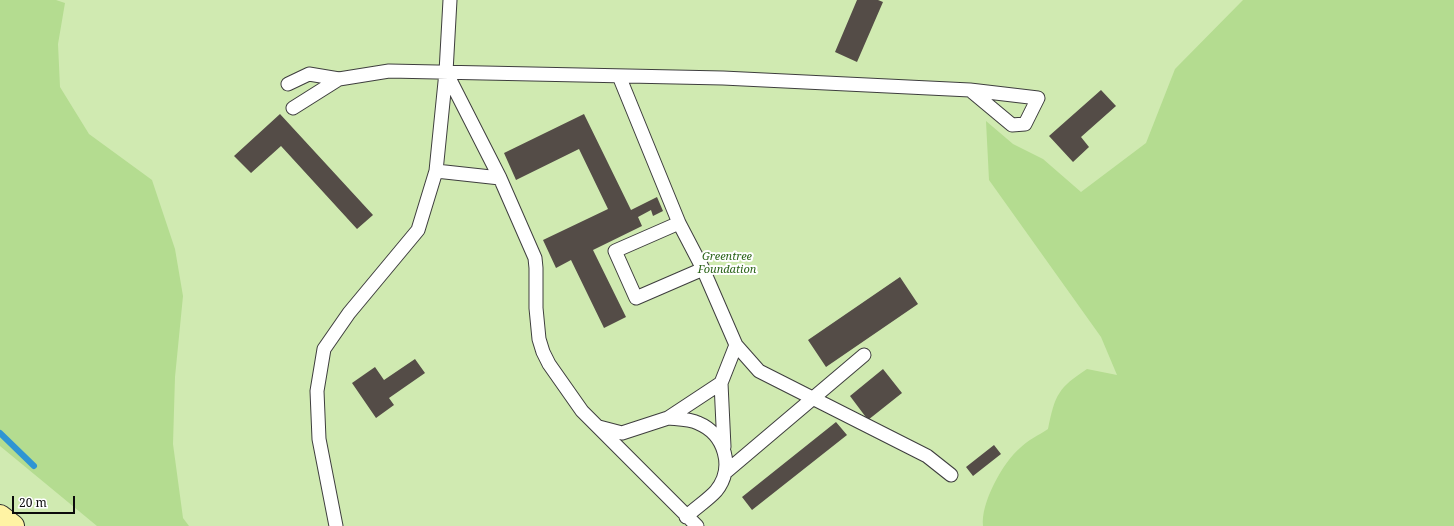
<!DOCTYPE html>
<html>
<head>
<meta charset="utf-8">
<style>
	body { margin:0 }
	#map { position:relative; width:1454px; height:526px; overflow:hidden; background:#fffae9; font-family:"Noto Serif",serif }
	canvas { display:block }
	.scale { position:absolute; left:12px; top:496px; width:63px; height:18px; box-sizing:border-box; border:2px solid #0b0b0b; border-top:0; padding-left:5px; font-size:12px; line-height:14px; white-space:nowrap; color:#0b0b0b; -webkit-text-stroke:3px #fff; paint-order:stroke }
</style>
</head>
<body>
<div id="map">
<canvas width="1454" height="526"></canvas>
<div class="scale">20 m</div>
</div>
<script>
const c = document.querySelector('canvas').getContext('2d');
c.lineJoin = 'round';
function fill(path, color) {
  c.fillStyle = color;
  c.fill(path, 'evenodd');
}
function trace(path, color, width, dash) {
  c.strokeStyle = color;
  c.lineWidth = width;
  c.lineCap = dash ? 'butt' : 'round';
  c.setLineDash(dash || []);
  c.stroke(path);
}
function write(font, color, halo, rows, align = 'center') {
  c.font = font + ' "Noto Serif",serif';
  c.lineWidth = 4;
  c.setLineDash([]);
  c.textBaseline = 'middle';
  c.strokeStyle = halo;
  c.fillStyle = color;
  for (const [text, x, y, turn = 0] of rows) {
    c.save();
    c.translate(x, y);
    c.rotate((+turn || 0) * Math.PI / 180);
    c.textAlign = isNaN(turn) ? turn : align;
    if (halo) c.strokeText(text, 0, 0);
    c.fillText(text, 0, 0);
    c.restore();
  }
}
const green = new Path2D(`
	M0,0h1454v526h-1446l-8,-6z`);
const forest = new Path2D(`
	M0,0h56l9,3 -7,41 2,43 29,47 63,46 23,69 8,47 -8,81 -2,67 10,74 6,8h-92l-97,-80z
	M1243,0h211v526h-471c-3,-22 20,-64 37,-78 8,-8 19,-13 28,-19 7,-34 10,-41 39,-60l30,6 -16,-38 -112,-157 -3,-59 27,23 30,15 38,33 65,-49 29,-74z`);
const stream = new Path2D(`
	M0,433l34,33`);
const building = new Path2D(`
	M857,0h21l5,2 -26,60 -22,-10z
	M1101,90l15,16 -35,31 8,10 -16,15 -24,-26z
	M280,114l93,101 -16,14 -76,-83 -30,27 -17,-17z
	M584,114l47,96 26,-13 6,14 -10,5 -2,-6 -13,7 4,9 -49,24 33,67 -22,11 -33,-68 -15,8 -13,-28 65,-31 -29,-60 -63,31 -12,-27z
	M900,277l18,27 -92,63 -18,-27z
	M415,359l10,14 -36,25 5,7 -18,13 -24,-35 23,-16 9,13z
	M883,369l19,24 -34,27 -18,-24z
	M836,422l11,13 -95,75 -10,-13z
	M994,445l7,9 -28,22 -7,-9z`);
const lane = new Path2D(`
	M619,76l60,147 24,46 33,76 23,26 168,85 24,19
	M288,84l21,-10 30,5
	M293,108l46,-29 50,-8 334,7 247,12 68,8 -13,26 -13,1 -42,-35
	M436,171l64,7 -54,-106
	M500,178l35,80 1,10v40l3,31 4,13 6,12 33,47 115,115
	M679,223l-64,28 21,47 67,-29
	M721,383l3,64
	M668,418c9,1 22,1 30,5 27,11 37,45 18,68 -8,9 -21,17 -30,26
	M599,427l23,6 46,-15 53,-35 15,-38
	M727,471l137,-116
	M336,526l-17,-87 -2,-48 7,-42 25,-36 69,-83 18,-59 10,-99 4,-72`);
const secondary = new Path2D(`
	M0,516l13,10`);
const parkNames = [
	["Greentree",727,257],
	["Foundation",727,270]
];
fill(green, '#d0eab1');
fill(forest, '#b4dc90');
trace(stream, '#2f95d3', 6);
fill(building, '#544c47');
trace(lane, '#3e3e3e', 15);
trace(secondary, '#2d2d2d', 24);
trace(lane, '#fff', 13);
trace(secondary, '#fff3a4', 22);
write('italic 11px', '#2b6419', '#fff', parkNames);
</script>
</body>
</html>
